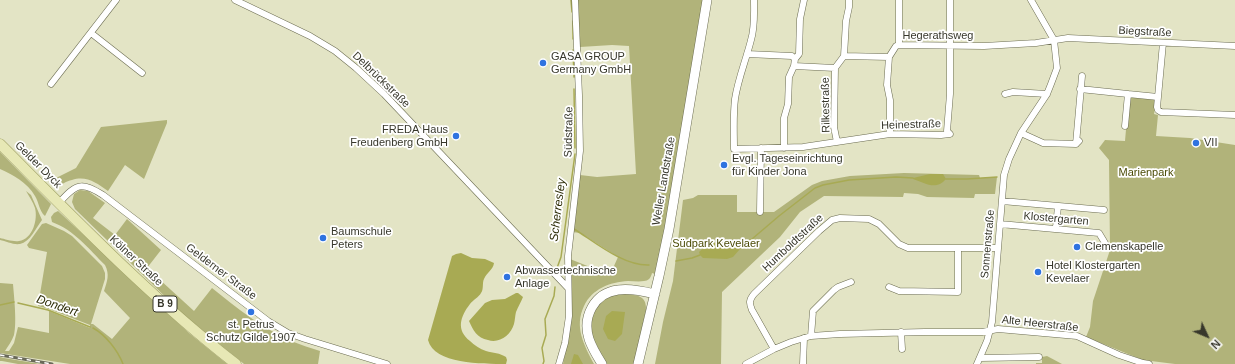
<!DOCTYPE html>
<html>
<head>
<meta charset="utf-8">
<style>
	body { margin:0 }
	#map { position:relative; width:1235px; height:364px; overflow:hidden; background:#e3e4c5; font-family:Arial,sans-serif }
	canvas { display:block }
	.north { position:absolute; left:1187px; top:316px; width:40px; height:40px; -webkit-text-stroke:3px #fff; paint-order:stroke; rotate:134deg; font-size:11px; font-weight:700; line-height:16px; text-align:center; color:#37372b }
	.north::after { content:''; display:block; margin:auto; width:14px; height:18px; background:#37372b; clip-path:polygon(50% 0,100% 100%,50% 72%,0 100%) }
</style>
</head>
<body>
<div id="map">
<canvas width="1235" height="364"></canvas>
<div class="north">N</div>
</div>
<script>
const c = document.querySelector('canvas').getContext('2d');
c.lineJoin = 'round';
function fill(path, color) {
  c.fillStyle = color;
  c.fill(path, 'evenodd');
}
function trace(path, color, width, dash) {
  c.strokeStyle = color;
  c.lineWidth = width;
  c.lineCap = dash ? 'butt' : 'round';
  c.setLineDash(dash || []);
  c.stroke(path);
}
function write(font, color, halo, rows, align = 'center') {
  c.font = font + ' Arial,sans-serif';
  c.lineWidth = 3.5;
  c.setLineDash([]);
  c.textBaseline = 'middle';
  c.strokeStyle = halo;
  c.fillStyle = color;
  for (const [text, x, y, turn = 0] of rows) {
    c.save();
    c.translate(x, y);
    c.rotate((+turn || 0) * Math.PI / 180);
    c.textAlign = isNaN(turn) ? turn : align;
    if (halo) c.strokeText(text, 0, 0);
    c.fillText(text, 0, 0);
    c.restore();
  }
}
const green = new Path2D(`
	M578,0h126l-33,199 -16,75 -3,-1c-1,5 -4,8 -8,8 -5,1 -11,0 -16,0 -18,1 -36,8 -44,25 -10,21 0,39 10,58h-31l4,-21 3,-84 40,16 8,-18 -30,-19 -8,-5 -8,-1 8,-57 17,2 39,-3 -7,-128 -17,-1 -32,2z
	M1129,95l28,3 -3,16 4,1 -2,21 34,2 45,7v219h-60l-32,-4 -57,-23 4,-10 3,-26 17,-51 -1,-90 -10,-12 6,-8 20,1z
	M167,120v3l-23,56 -19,-14 -17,26c-11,-8 -22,-16 -36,-11 -6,1 -10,5 -15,6l-7,-5 26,-13 25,-41z
	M0,152l51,52 -6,12c-6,-5 -6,-14 -10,-20 -8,-14 -22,-21 -35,-27z
	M904,173l75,2 1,3 17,-1 -2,17h-20l-1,4 -47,-1 -9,-3 -14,-1 -1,4 -79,-1 -24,16 -20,25 -58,55 -1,72h-66l8,-42 10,-41 10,-81 10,-2 5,-3h39v17h37l38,-27 10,-4 28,-5z
	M80,190l8,1 17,12 -12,15 22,17 12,-16 34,31 -14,18 47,43 18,-23c25,20 50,40 79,53 10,4 20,7 29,10l-2,13h-74l-61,-50 -108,-105 -3,-7 2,-8z
	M26,191l5,4 11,25c-6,8 -12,22 -22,24 -7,1 -14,-3 -20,-4v-2c5,1 13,4 19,3 14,-2 19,-22 16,-33 -2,-6 -6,-12 -9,-17z
	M58,211l131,122 38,31h-157l-70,-11v-70l13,1c1,12 4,39 1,51 -2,6 -6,11 -9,16h4l5,-8 4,-16 31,6v-22l41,17v-3l-41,-16 -11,-3 9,-54 -18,-4 -2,-3 15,-21 4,-1 18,8 8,5 30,30 3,7v6l-14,45h2l19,15 18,-21 -26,-27c3,-10 6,-16 1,-26 -16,-16 -31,-35 -53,-43l-1,-5 3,-4z
	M624,294c12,1 23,1 22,16l-12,54h-29l-15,-33 4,-22 13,-13z
	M1047,356l15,8h-26v-1h6v-6z
	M0,357l4,1 36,6h-22l-16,-3h-2z`);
const water = new Path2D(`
	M930,174h13l3,5c-10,12 -21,4 -33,0v-1z
	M751,239v1l-11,9 -7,8 -6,2 -24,-1 -3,-3 -1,-3c14,-14 24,-9 40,-9 4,0 9,-3 12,-4z
	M461,253l11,5 13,1 9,4c-1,7 -7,9 -10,16 -2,4 0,10 -3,14 -2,4 -8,7 -11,11 -10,13 -14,26 0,37 4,4 10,8 16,10 7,2 14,2 20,6l1,3 -1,4c-24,0 -72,0 -78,-24l24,-84 4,-2z
	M516,293h2l5,4c-2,5 -5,10 -7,15 -1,4 -1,8 -2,12 -3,11 -15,20 -26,16 -11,-2 -15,-10 -19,-19l16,-18 7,-3 13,-1z
	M612,311l13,1 -3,22 -7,7 -7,-2 -5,-10 3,-13z
	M574,354l4,1 5,9h-12z`);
const stream = new Path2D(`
	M571,0l1,12
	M573,21v18
	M573,50l1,27
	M574,89l1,59
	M946,179h21l30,-2
	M574,229c21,13 49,37 75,36
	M752,239l27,-23 36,-28 8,-3 26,-5 47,-3 17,1
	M676,261l16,-3 8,-3
	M557,268l4,-11 14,-103
	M18,303l30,7 42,17
	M0,305l14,-3
	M93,328c13,7 25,23 30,36
	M543,364l1,-3 -2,-13 4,-13 -1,-16 9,-23 1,-9`);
const street = new Path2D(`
	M235,0l75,36 25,15 21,17 28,26 184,194
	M754,0c0,13 1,27 -3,40 -5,20 -13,39 -16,59 -2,17 -1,33 -1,50l69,-2 87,-13 51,1 9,-1 -3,-3 3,-37v-94
	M91,33l51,40
	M1163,43l-5,54 -1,10 1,3 3,2 74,3
	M899,45v-45
	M747,54l45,2 3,3 -1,7 41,2 9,-12 45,1 7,-11 3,-1 85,1 52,-3 32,-5 167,8
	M844,56l2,-35 3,-14v-7
	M889,57l-2,28 3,15v34
	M795,59l4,-5 1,-35 4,-19
	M835,68l-1,59 3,15
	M51,84l65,-84
	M1080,89l48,5
	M1005,94l8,-2 34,2
	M1125,126l3,-32 30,3
	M1021,133l22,10 33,1 3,-3
	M1076,144l6,-68
	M784,148v-30l4,-14 1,-27 5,-11
	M1002,201l102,9
	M59,203c17,-19 22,-22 44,-8l165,126 20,12 17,6 82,25
	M760,212l1,-64
	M1000,224l99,9 6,10
	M1056,228l2,-22
	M889,287l10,4 59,1v-44
	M901,332l1,17
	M811,336l2,-25 21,-21 4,-3 13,-5
	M774,349l-22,-39c-3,-7 -3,-10 2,-16l65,-63 13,-11 8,-2 29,1 10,5 20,20 9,4h90
	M980,358l59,-1
	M559,364l6,-21 4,-27 -1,-60 12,-105 -1,-56 -4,-95
	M746,364l28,-15 17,-7 20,-6 29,-2 85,-2h57l16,-3 79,7 42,19 24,8 6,1
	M803,364l1,-26
	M977,364l10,-23 5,-19 12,-147 5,-16 12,-26 26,-39 4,-10 6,-16 -3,-28 -23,-40`);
const secondary = new Path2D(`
	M602,364c-5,-8 -10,-16 -13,-25 -7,-22 5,-46 29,-49 12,-2 25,1 37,4
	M638,364l21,-88 10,-47 38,-229`);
const primary = new Path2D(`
	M0,144c76,76 151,154 236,220`);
const rail = new Path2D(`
	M0,355l52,9`);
const markers = [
	[543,63,4,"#2f73e0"],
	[456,136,4,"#2f73e0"],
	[1196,143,4,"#2f73e0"],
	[724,165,4,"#2f73e0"],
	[323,238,4,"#2f73e0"],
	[1077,247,4,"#2f73e0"],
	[1038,272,4,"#2f73e0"],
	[507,277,4,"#2f73e0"],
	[251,312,4,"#2f73e0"]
];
const shields = [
	[165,304,24]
];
const shieldNames = [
	["B 9",165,304]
];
const streetNames = [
	["Biegstraße",1145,32,3],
	["Hegerathsweg",938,36],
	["Delbrückstraße",381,80,44],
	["Rilkestraße",826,105,-91],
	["Heinestraße",911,125,-2],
	["Südstraße",569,132,-89],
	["Gelder Dyck",38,165,45],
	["Weller Landstraße",664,181,-80],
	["Klostergarten",1056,219,5],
	["Humboldtstraße",793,243,-43],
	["Sonnenstraße",988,244,-85],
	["Kölner Straße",136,261,43],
	["Gelderner Straße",221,272,37],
	["Alte Heerstraße",1040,324,6]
];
const poiNames = [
	["GASA GROUP",551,57],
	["Germany GmbH",551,70],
	["FREDA Haus",448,130,"right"],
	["Freudenberg GmbH",448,143,"right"],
	["VII",1204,143],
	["Evgl. Tageseinrichtung",732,159],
	["für Kinder Jona",732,172],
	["Baumschule",331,232],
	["Peters",331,245],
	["Clemenskapelle",1085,247],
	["Hotel Klostergarten",1046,266],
	["Kevelaer",1046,279],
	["Abwassertechnische",515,271],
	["Anlage",515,284],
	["st. Petrus",251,325,"center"],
	["Schutz Gilde 1907",251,338,"center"]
];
const parkNames = [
	["Marienpark",1146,173],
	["Südpark Kevelaer",716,244]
];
const waterNames = [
	["Scherresley",558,210,-83],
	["Dondert",57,306,19]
];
fill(green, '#b1b37a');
fill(water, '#a8aa53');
trace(stream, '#a8aa53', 1.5);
trace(street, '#6b6c51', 7);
trace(secondary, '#6b6c51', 10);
trace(primary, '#9fa064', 11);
trace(street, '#fff', 6);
trace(secondary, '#fff', 9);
trace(primary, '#e7e8b5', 10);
trace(rail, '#696958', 3);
trace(rail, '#fff', 1.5, [4.5]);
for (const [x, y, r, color] of markers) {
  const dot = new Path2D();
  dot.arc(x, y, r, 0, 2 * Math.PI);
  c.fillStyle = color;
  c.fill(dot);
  trace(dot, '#fff', 1.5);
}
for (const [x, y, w] of shields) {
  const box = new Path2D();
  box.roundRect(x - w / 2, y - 8, w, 16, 3);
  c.fillStyle = '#fff';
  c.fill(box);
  trace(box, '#37372b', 1);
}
write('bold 10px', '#37372b', null, shieldNames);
write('11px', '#37372b', '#fff', streetNames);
write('11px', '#37372b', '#fff', poiNames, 'left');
write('11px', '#4c4c07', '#fff', parkNames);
write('italic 12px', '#2e2e08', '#fff', waterNames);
</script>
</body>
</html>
